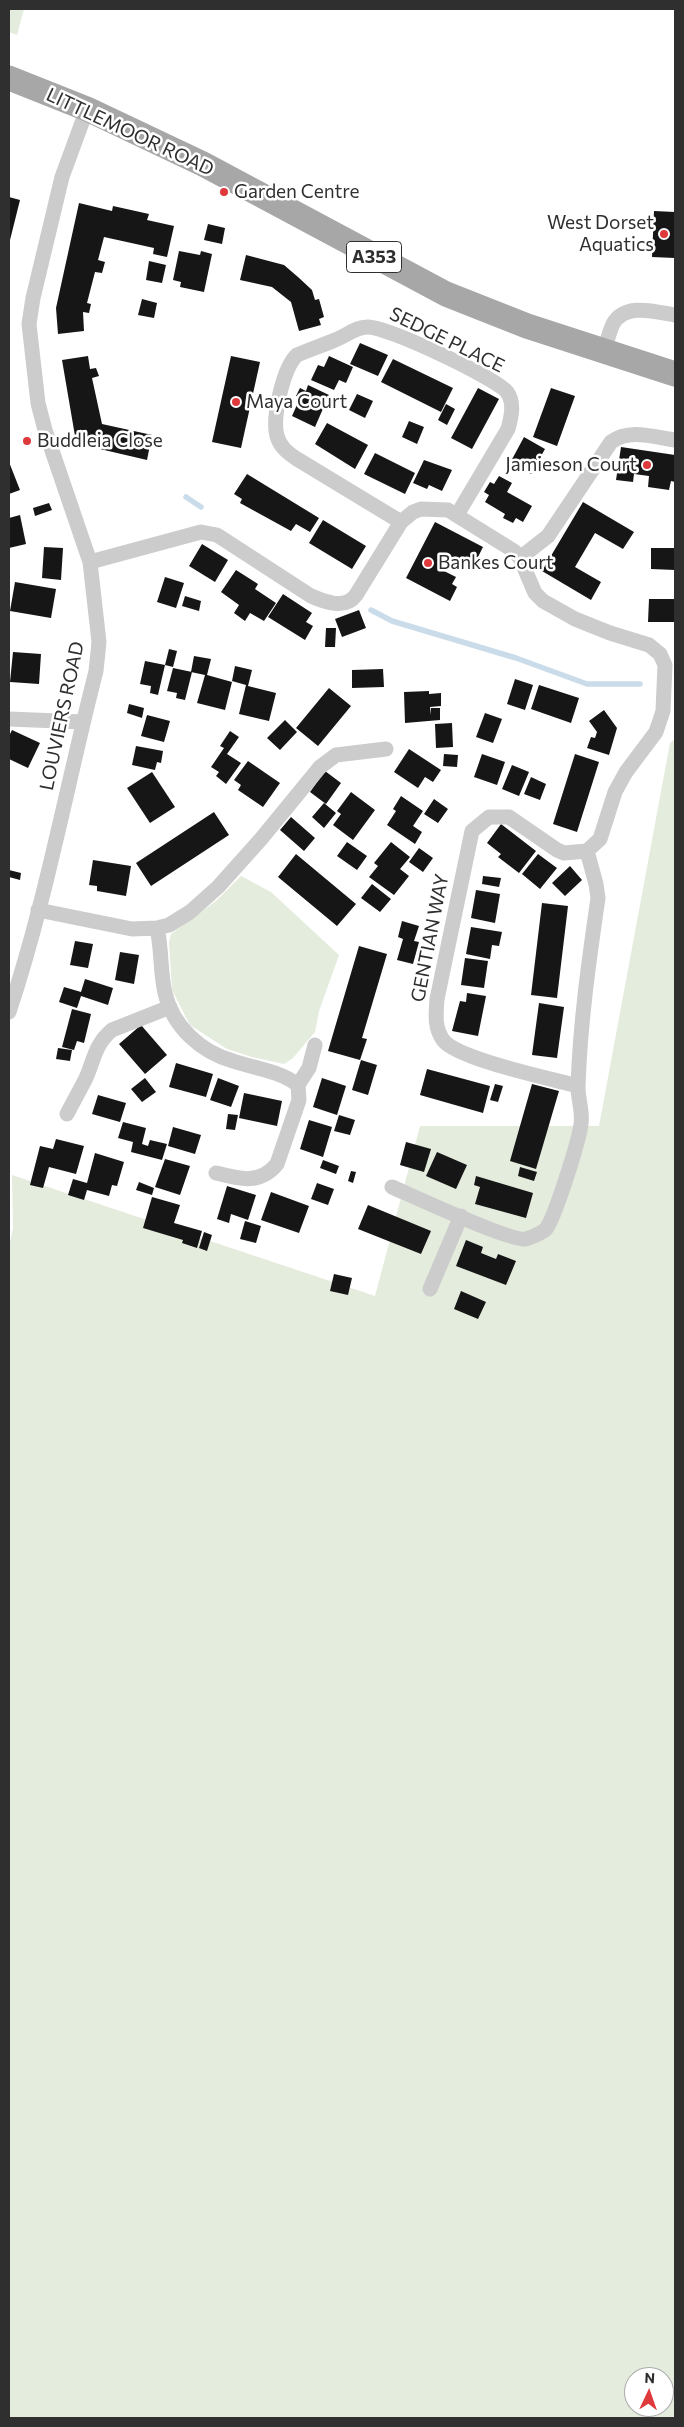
<!DOCTYPE html>
<html>
<head>
<meta charset="utf-8">
<style>
	body { margin:0 }
	#map { position:relative; width:684px; height:2427px; overflow:hidden; background:#fff; font-family:Commissioner,sans-serif }
	canvas { display:block }
	.frame { position:absolute; inset:0; border:10px solid #2f2f2f; pointer-events:none }
	.north { position:absolute; left:624px; top:2367px; width:50px; height:50px; box-sizing:border-box; background:#fff; border:1px solid #acacac; border-radius:50%; rotate:3deg; font-size:14px; font-weight:700; line-height:20px; text-align:center; color:#2f2f2f }
	.north::after { content:''; display:block; margin:auto; width:18px; height:22px; background:#de393b; clip-path:polygon(50% 0,100% 100%,50% 72%,0 100%) }
</style>
</head>
<body>
<div id="map">
<canvas width="684" height="2427"></canvas>
<div class="frame"></div>
<div class="north">N</div>
</div>
<script>
const c = document.querySelector('canvas').getContext('2d');
c.lineJoin = 'round';
function fill(path, color) {
  c.fillStyle = color;
  c.fill(path, 'evenodd');
}
function trace(path, color, width, dash) {
  c.strokeStyle = color;
  c.lineWidth = width;
  c.lineCap = dash ? 'butt' : 'round';
  c.setLineDash(dash || []);
  c.stroke(path);
}
function write(font, color, halo, rows, align = 'center') {
  c.font = font + ' Commissioner,sans-serif';
  c.lineWidth = 5;
  c.setLineDash([]);
  c.textBaseline = 'middle';
  c.strokeStyle = halo;
  c.fillStyle = color;
  for (const [text, x, y, turn = 0] of rows) {
    c.save();
    c.translate(x, y);
    c.rotate((+turn || 0) * Math.PI / 180);
    c.textAlign = isNaN(turn) ? turn : align;
    if (halo) c.strokeText(text, 0, 0);
    c.fillText(text, 0, 0);
    c.restore();
  }
}
const green = new Path2D(`
	M9,9h15l-7,26 -8,-3z
	M675,739v1679h-666v-1172l4,-17 -1,-54 363,121 45,-170h179l71,-383zM634,2377h30v30h-30z
	M241,876l30,16 68,63 -20,56 -4,21 -22,26 -9,6 -32,-7 -25,-8 -37,-24 -18,-35 -3,-48 2,-8 45,-33z`);
const stream = new Path2D(`
	M186,497l15,10
	M371,610l21,11 124,37 71,26h53`);
const building = new Path2D(`
	M9,197l11,3 -11,44z
	M79,203l33,8 1,-5 36,8 -2,6 27,6 -7,31 -14,-3 1,-6 -50,-11 -6,23 7,2 -3,11 -7,-1 -8,31 4,1 -2,9 -6,-1 1,19 -26,3 -2,-26z
	M654,211l21,1v46l-23,-1z
	M208,224l17,4 -3,16 -18,-4z
	M179,251l21,4 1,-4 11,3 -8,38 -24,-5 1,-5 -8,-2z
	M246,255l38,10 14,12 14,13 3,10 4,-1 5,18 -5,2 2,6 -22,6 -8,-29 -19,-15 -32,-7z
	M149,261l17,4 -4,18 -16,-3z
	M142,299l15,4 -3,15 -16,-3z
	M360,343l28,12 -10,21 -28,-12z
	M88,356l2,13 6,-1 3,8 -7,2 10,46 50,11 -5,25 -60,-14 -12,-10 -13,-76z
	M231,356l29,6 -19,86 -29,-6z
	M329,356l24,11 -7,16 -7,-3 -5,10 -23,-10 7,-15 6,2z
	M393,359l60,29 -12,24 -60,-30z
	M308,385l21,10 -14,32 -23,-11 8,-18 -4,-2 4,-8 6,3z
	M478,388l21,11 -27,50 -21,-11z
	M551,388l24,8 -18,50 -24,-9z
	M357,394l16,7 -8,17 -16,-8z
	M446,404l9,5 -8,16 -9,-5z
	M409,421l15,6 -7,17 -15,-7z
	M327,423l41,22 -13,24 -40,-25z
	M524,437l21,12 -14,25 -21,-11z
	M621,447l54,8v27l-4,-1 -2,9 -21,-3 1,-11 -15,-2 -1,8 -17,-2z
	M375,453l40,20 -10,21 -41,-20z
	M424,460l28,10 -10,21 -13,-6 -2,4 -14,-6z
	M9,462l11,28 -11,4z
	M247,474l72,44 -9,14 -14,-8 -5,7 -51,-28 2,-4 -8,-5z
	M499,476l13,7 -5,9 25,14 -9,16 -7,-4 -3,5 -10,-5 2,-4 -20,-12 4,-7 -5,-3 6,-10 4,2z
	M583,502l51,30 -11,17 -28,-16 -20,34 26,15 -10,18 -49,-29z
	M49,503l3,7 -17,6 -2,-8z
	M20,515l6,29 -17,4v-30z
	M323,520l43,26 -14,23 -43,-26z
	M435,522l48,25 -9,18 -8,-4 -3,4 -17,-9 -6,13 16,8 -4,7 5,3 -7,14 -44,-23z
	M202,544l26,16 -13,22 -26,-16z
	M44,547l19,1 -2,32 -19,-2z
	M651,548h24v22l-24,-1z
	M236,570l22,14 -3,5 21,14 -12,18 -14,-8 -5,8 -11,-8 5,-8 -18,-13z
	M165,577l19,6 -8,25 -19,-6z
	M15,582l41,7 -5,29 -41,-7z
	M283,594l29,19 -6,9 7,4 -8,14 -37,-23z
	M185,596l16,5 -2,10 -17,-5z
	M649,599h26v23h-27z
	M359,610l7,18 -24,9 -7,-18z
	M326,628h10l-1,19h-10z
	M169,649l8,2 -4,16 -8,-2z
	M13,652l28,2 -2,30 -29,-2z
	M194,656l17,3 -4,16 25,7 -7,28 -28,-7 8,-28 -14,-3z
	M145,661l20,4 -7,30 -8,-2 1,-7 -11,-2z
	M235,666l17,4 -4,16 28,7 -7,28 -30,-7 7,-29 -14,-4z
	M173,668l19,4 -7,28 -9,-2 1,-5 -10,-2z
	M383,669l1,18 -32,1v-18z
	M515,679l18,6 -8,25 -18,-6z
	M539,685l40,13 -8,25 -40,-14z
	M329,688l22,18 -33,40 -22,-18z
	M429,691v3l12,-1v13l-11,1 1,8v-7h9v12l-35,3 -1,-31z
	M129,704l15,4 -2,10 -15,-5z
	M604,710l13,18 -8,27 -22,-7 4,-11 4,1 2,-6 -8,-11z
	M485,713l17,6 -9,24 -17,-6z
	M147,715l23,6 -6,21 -23,-6z
	M285,720l12,12 -17,18 -13,-12z
	M452,723l1,24 -17,1 -1,-24z
	M12,730l28,13 -12,25 -19,-9v-23z
	M230,731l9,6 -12,17 14,9 -15,21 -10,-8 3,-4 -8,-5 13,-19 -4,-2z
	M136,746l27,5 -2,12 -4,-1 -2,8 -23,-5z
	M409,749l32,21 -8,12 -8,-5 -7,11 -24,-16z
	M444,754l14,1 -1,12 -14,-1z
	M482,754l23,8 -8,23 -23,-8z
	M575,754l24,8 -22,70 -24,-8z
	M248,761l32,22 -17,24 -25,-17 3,-5 -7,-5z
	M512,765l17,7 -10,24 -17,-7z
	M325,771l16,12 -15,21 -16,-12z
	M152,772l23,35 -25,16 -23,-35z
	M531,777l15,7 -6,16 -16,-6z
	M351,792l24,18 -22,30 -20,-15 8,-11 -4,-3z
	M401,796l22,15 -10,15 9,6 -7,12 -28,-19 9,-14 -3,-2z
	M434,799l14,10 -10,14 -14,-9z
	M324,803l12,10 -12,15 -12,-11z
	M214,812l15,23 -78,51 -15,-23z
	M291,817l24,21 -11,13 -24,-21z
	M501,824l35,27 -17,22 -21,-16 3,-3 -14,-11z
	M347,842l20,14 -10,14 -20,-14z
	M391,842l19,15 -10,12 9,7 -15,19 -25,-18 9,-11 -4,-3z
	M419,848l14,10 -10,14 -14,-10z
	M296,854l60,50 -19,22 -59,-49z
	M538,854l19,14 -17,21 -18,-15z
	M93,860l38,6 -5,30 -29,-5v-5l-8,-1z
	M570,866l12,14 -17,16 -13,-13z
	M9,870l12,3 -1,7 -11,-3z
	M483,876l18,2 -2,9 -17,-3z
	M372,884l19,15 -11,13 -19,-14z
	M476,890l24,4 -5,29 -24,-5z
	M542,903l26,3 -11,92 -26,-3z
	M402,921l17,5 -5,15 5,1 -6,22 -16,-4 6,-21 -5,-2z
	M471,927l31,5 -3,14 -7,-1 -2,14 -24,-5z
	M75,941l18,3 -5,24 -18,-3z
	M359,946l28,8 -25,84 5,1 -7,21 -32,-9z
	M120,952l19,3 -5,29 -19,-4z
	M465,958l23,3 -4,27 -23,-3z
	M85,979l28,9 -5,17 -27,-9 -4,12 -18,-6 5,-15 17,5z
	M467,993l19,3 -8,40 -26,-5 8,-30 6,1z
	M539,1003l25,4 -7,51 -25,-3z
	M72,1009l19,5 -7,29 -7,-2 -3,9 -12,-3z
	M141,1025l26,30 -22,19 -26,-30z
	M58,1048l14,2 -2,11 -14,-2z
	M361,1060l16,5 -9,30 -16,-5z
	M176,1063l37,11 -7,23 -37,-10z
	M427,1069l63,17 -7,27 -63,-18z
	M145,1078l11,14 -14,10 -11,-13z
	M218,1078l21,8 -8,21 -21,-7z
	M322,1078l24,8 -9,29 -24,-8z
	M495,1084l8,2 -5,16 -8,-2z
	M532,1084l27,7 -23,78 -26,-8z
	M244,1093l38,8 -5,25 -38,-8z
	M98,1095l28,8 -6,19 -28,-8z
	M228,1114l10,1 -3,15 -9,-1z
	M339,1115l16,5 -5,15 -16,-4z
	M309,1120l23,7 -9,30 -23,-8z
	M123,1122l23,6 -4,16 6,2 2,-6 17,4 -5,16 -31,-8 2,-10 -15,-4z
	M173,1127l28,8 -6,19 -27,-8z
	M56,1139l28,7 -8,28 -27,-7 -6,21 -13,-3 10,-39 13,3z
	M406,1142l25,7 -7,23 -24,-7z
	M437,1152l30,13 -11,24 -30,-13z
	M95,1153l29,9 -7,24 -5,-1 -3,11 -22,-6 -3,10 -16,-5 5,-16 14,4z
	M165,1159l25,7 -10,29 -25,-8z
	M323,1160l16,6 -3,8 -16,-6z
	M520,1167l17,5 -3,9 -16,-5z
	M351,1171l5,1 -3,11 -5,-2z
	M476,1176l57,17 -7,25 -51,-14 5,-17 -6,-2z
	M139,1182l15,6 -2,7 -16,-5z
	M317,1183l17,6 -6,16 -17,-6z
	M227,1186l29,9 -8,25 -17,-6 -2,9 -12,-4z
	M271,1192l38,14 -10,27 -38,-13z
	M152,1197l28,8 -6,18 28,8 -5,17 -15,-5 1,-3 -40,-12z
	M368,1205l63,26 -10,23 -63,-25z
	M245,1221l16,5 -5,17 -16,-4z
	M204,1232l8,3 -5,16 -8,-3z
	M466,1240l17,7 -2,6 15,6 2,-5 18,7 -10,24 -50,-19z
	M334,1274l18,4 -4,17 -18,-4z
	M461,1291l25,11 -8,17 -24,-10z`);
const minor = new Path2D(`
	M604,351c3,-8 5,-19 9,-27 12,-22 43,-12 62,-9
	M401,522l-104,-63c-9,-6 -17,-12 -20,-23 -5,-18 6,-68 20,-81 12,-5 26,-10 38,-15 11,-4 21,-13 32,-13 17,-2 129,51 140,65 8,11 4,26 1,37l-51,86
	M520,558l28,-22 63,-94c18,-14 43,-5 64,-2
	M90,562l111,-30 16,3 94,61c14,6 34,14 45,-1l45,-73 12,-10 8,-3 27,1 66,41 6,7 15,35 8,8 32,18 35,14 39,12 11,9 5,11 -2,46 -7,21 -30,40 -11,20 -15,47 -13,12 -23,2 -7,-3 -48,-33h-20l-17,14 -35,168c-1,15 -3,28 6,41 14,19 109,39 135,46
	M9,719l74,3
	M38,910l94,19 25,-1 12,-3 21,-13 28,-25 43,-48 59,-72 16,-12 50,-6
	M157,928c5,22 3,44 8,65 8,34 36,59 68,68 21,7 47,10 65,24
	M9,1012c37,-111 58,-228 87,-341l3,-29 -9,-80 -45,-132 -7,-27 -9,-79 4,-26 29,-121 25,-68
	M67,1114c6,-12 13,-24 19,-36 8,-18 9,-34 26,-48l58,-23
	M216,1173c23,6 44,12 61,-9l22,-64 -1,-15 11,-17 6,-23
	M392,1187c21,9 119,55 134,52 6,-2 15,-5 20,-10 9,-12 33,-88 35,-105 2,-13 -3,-24 -3,-37 2,-64 11,-127 20,-189l-2,-14 -9,-33
	M430,1289l31,-73`);
const primary = new Path2D(`
	M9,78l78,31 116,55 243,130 81,32 148,48`);
const markers = [
	[224,192,5,"#de393b"],
	[664,234,5,"#de393b"],
	[236,402,5,"#de393b"],
	[27,441,5,"#de393b"],
	[647,465,5,"#de393b"],
	[428,563,5,"#de393b"]
];
const shields = [
	[374,257,55]
];
const shieldNames = [
	["A353",374,257]
];
const streetNames = [
	["LITTLEMOOR ROAD",130,132,25],
	["SEDGE PLACE",447,340,26],
	["LOUVIERS ROAD",62,716,-78],
	["GENTIAN WAY",430,938,-79]
];
const poiNames = [
	["Garden Centre",234,192],
	["West Dorset",654,223,"right"],
	["Aquatics",654,245,"right"],
	["Maya Court",246,402],
	["Buddleia Close",37,441],
	["Jamieson Court",637,465,"right"],
	["Bankes Court",438,563]
];
fill(green, '#e4ecdd');
trace(stream, '#cadcea', 5.5);
fill(building, '#161616');
trace(minor, '#ccc', 15);
trace(primary, '#a7a7a7', 25);
for (const [x, y, r, color] of markers) {
  const dot = new Path2D();
  dot.arc(x, y, r, 0, 2 * Math.PI);
  c.fillStyle = color;
  c.fill(dot);
  trace(dot, '#fff', 2);
}
for (const [x, y, w] of shields) {
  const box = new Path2D();
  box.roundRect(x - w / 2, y - 15.5, w, 31, 4);
  c.fillStyle = '#fff';
  c.fill(box);
  trace(box, '#2f2f2f', 1);
}
write('bold 18px', '#2f2f2f', null, shieldNames);
write('19px', '#2f2f2f', '#fff', streetNames);
write('19px', '#2f2f2f', '#fff', poiNames, 'left');
</script>
</body>
</html>
